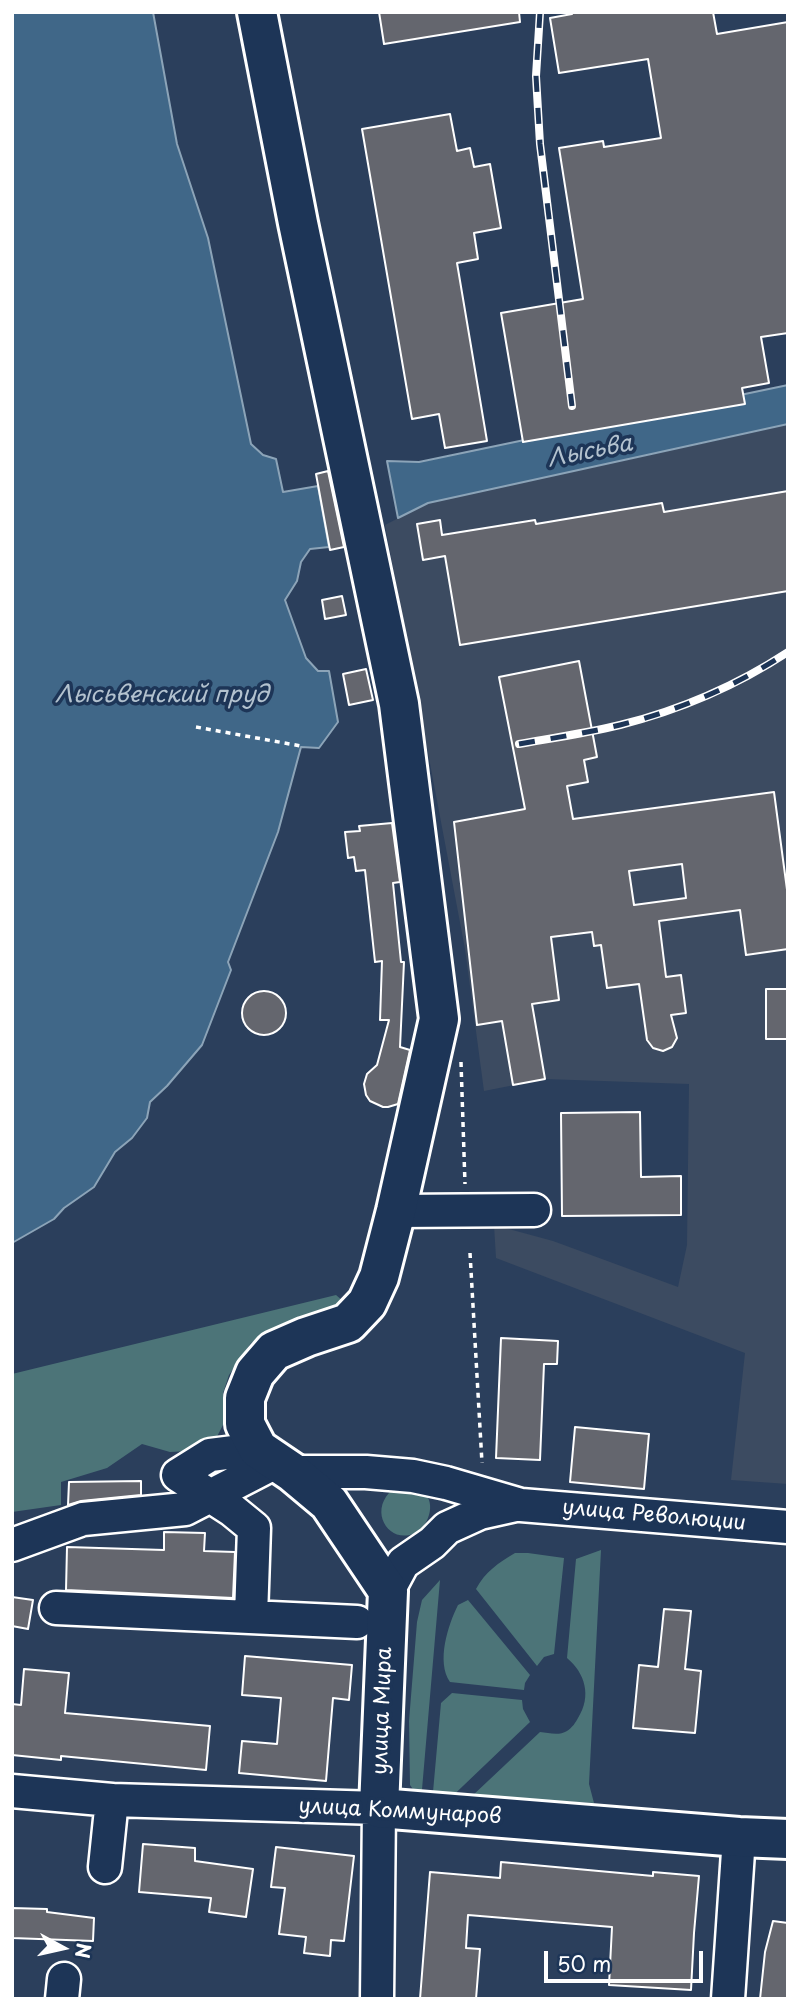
<!DOCTYPE html>
<html>
<head>
<meta charset="utf-8">
<style>
	body { margin:0 }
	#map { position:relative; width:800px; height:2011px; overflow:hidden; background:#2b3f5c; font-family:"Playpen Sans",sans-serif }
	canvas { display:block }
	.frame { position:absolute; inset:0; border:14px solid #fff; pointer-events:none }
	.north { position:absolute; left:28px; top:1913px; width:70px; height:70px; -webkit-text-stroke:5px #1d3557; paint-order:stroke; rotate:98deg; font-size:19px; font-weight:700; line-height:28px; text-align:center; color:#fff }
	.north::after { content:''; display:block; margin:auto; width:24px; height:32px; background:#fff; clip-path:polygon(50% 0,100% 100%,50% 72%,0 100%) }
	.scale { position:absolute; left:544px; top:1951px; width:159px; height:32px; box-sizing:border-box; border:4px solid #fff; border-top:0; padding-left:9px; font-size:21px; line-height:24px; white-space:nowrap; color:#fff; -webkit-text-stroke:5px #1d3557; paint-order:stroke }
</style>
</head>
<body>
<div id="map">
<canvas width="800" height="2011"></canvas>
<div class="frame"></div>
<div class="north">N</div>
<div class="scale">50 m</div>
</div>
<script>
const c = document.querySelector('canvas').getContext('2d');
c.lineJoin = 'round';
function fill(path, color) {
  c.fillStyle = color;
  c.fill(path, 'evenodd');
}
function trace(path, color, width, dash) {
  c.strokeStyle = color;
  c.lineWidth = width;
  c.lineCap = dash ? 'butt' : 'round';
  c.setLineDash(dash || []);
  c.stroke(path);
}
function write(font, color, halo, rows, align = 'center') {
  c.font = font + ' "Playpen Sans",sans-serif';
  c.lineWidth = 7;
  c.setLineDash([]);
  c.textBaseline = 'middle';
  c.strokeStyle = halo;
  c.fillStyle = color;
  for (const [text, x, y, turn = 0] of rows) {
    c.save();
    c.translate(x, y);
    c.rotate((+turn || 0) * Math.PI / 180);
    c.textAlign = isNaN(turn) ? turn : align;
    if (halo) c.strokeText(text, 0, 0);
    c.fillText(text, 0, 0);
    c.restore();
  }
}
const built = new Path2D(`
	M788,425v1059l-57,-4 14,-127 -249,-95 -2,-33 59,16 125,46 9,-42 2,-161 -144,-5 -61,12 -19,-142 -80,-424 43,-22z`);
const green = new Path2D(`
	M336,1295l7,6 -4,9 -57,14 -31,19 -22,32 -6,18v32l-13,25 -40,2 -28,-8 -35,24 -46,14v23l-49,7v-138z
	M393,1489c8,1 20,-1 27,2 18,7 9,35 -3,41 -26,15 -51,-20 -24,-43z
	M601,1550l-12,234 5,19 -123,-6 69,-65c9,1 19,4 27,-1 5,-3 9,-9 11,-13 14,-22 7,-45 -11,-60l9,-99z
	M515,1553h13l36,5 -10,96 -10,3 -7,9 -61,-77c9,-17 22,-26 39,-36z
	M440,1580l-19,221 -11,-16 -1,-64 8,-99 5,-22z
	M468,1600l62,75 -5,8 -1,7 -74,-8c-14,-20 -2,-57 8,-77z
	M452,1693l70,7 1,9 7,13 -89,85 -9,-4 9,-100z`);
const water = new Path2D(`
	M12,12h141l24,132 31,94 43,206 12,11 13,4 7,33 35,-6 11,61 -19,2 -9,13 -4,19 -12,19 21,58 12,13h11l9,51 -19,26 -18,-1 -23,85 -50,130 3,8 -29,75 -35,41 -17,16 -3,16 -15,20 -17,14 -21,35 -30,21 -10,11 -42,24z
	M788,385v39l-360,79 -30,15 -11,-57 32,1z`);
const building = new Path2D(`
	M379,12h140l1,10 -136,22z
	M572,12h141l4,22 71,-12v311l-27,4 8,46 -27,5 3,16 -222,38 -22,-129 82,-14 -24,-151 44,-7 1,6 57,-9 -13,-79 -89,14 -9,-55 22,-4z
	M450,114l7,37 13,-3 4,19 16,-3 11,64 -27,5 4,26 -21,4 30,178 -42,7 -6,-34 -27,5 -50,-290z
	M328,471l16,76 -14,3 -14,-76z
	M788,491v100l-328,54 -15,-89 -22,4 -6,-36 23,-4 2,15 93,-15 1,4 126,-21 2,9z
	M342,596l4,19 -21,4 -3,-19z
	M579,661l18,96 -13,3 4,22 -21,4 6,33 201,-27 14,105v52l-42,6 -6,-45 -81,11 7,56 15,-2 5,38 -15,2 6,23 -5,9 -9,4 -10,-3 -6,-8 -8,-56 -32,4 -6,-43 -7,1 -2,-14 -41,5 8,63 -27,4 13,75 -32,6 -11,-64 -25,4 -23,-203 71,-13 -26,-132zM682,864l4,34 -52,7 -5,-34z
	M366,669l7,31 -24,5 -6,-31z
	M392,823l8,59 -7,1 8,79h3l-4,85 10,3 -12,54 -10,3h-5l-13,-6 -4,-6 -2,-11 3,-10 10,-9 12,-45h-9l2,-59 -7,1 -10,-92 -9,1 -2,-14 -6,1 -3,-26 15,-1 -1,-5z
	M766,989h22v50h-22z
	M242 1013a22 22 0 1 1 44 0a22 22 0 1 1-44 0Z
	M640,1112l1,65 40,-1v39l-119,1 -1,-103z
	M501,1338l57,3 -1,23h-13l-4,96 -44,-2z
	M575,1427l74,7 -5,55 -74,-7z
	M141,1481v14l-60,6 -13,4 1,-23z
	M164,1532l41,1 -1,18 31,1 -2,46 -167,-8 1,-43 97,3z
	M12,1597l21,3 -5,29 -16,-3z
	M664,1609l27,2 -6,58 16,2 -6,62 -62,-5 6,-63 19,2z
	M245,1656l107,9 -3,35 -16,-2 -7,83 -87,-8 3,-32 35,3 4,-46 -39,-3z
	M24,1669l45,4 -4,40 145,13 -4,44 -145,-14v4l-49,-5v-51l9,1z
	M143,1844l52,4v13l58,8 -7,48 -37,-5 2,-14 -72,-6z
	M276,1847l78,9 -10,85 -13,-1 -1,16 -26,-3 2,-16 -27,-3 6,-46 -14,-1z
	M501,1862l152,14v-4l46,4 -5,57 -3,57 -82,-5 3,-58 -144,-12 -2,33 14,1 -4,50h-56l10,-127 70,6z
	M12,1908l35,1v3l47,6 -1,23 -81,-3z
	M773,1921l15,2v76h-28l5,-47z`);
const path = new Path2D(`
	M196,727l105,19
	M461,1062l4,122
	M470,1253l12,210`);
const minor = new Path2D(`
	M396,1211l138,-1
	M292,1472h74l47,4 33,7 75,22 267,22
	M12,1545l71,-26 102,-10 91,-47
	M388,1591l15,-28 29,-20 15,-15 33,-15 36,-8
	M56,1608l301,14
	M251,1617l3,-89 -22,-18 -54,-35 32,-20 48,-6
	M12,1791l100,9 267,8 -2,191
	M105,1867l7,-67
	M62,1999l2,-20
	M728,1999l11,-162`);
const major = new Path2D(`
	M257,12l41,211 101,481 40,315 -43,192 -17,66 -12,26 -19,20 -42,14 -32,14 -19,22 -10,25v26l13,25 34,23 37,31 59,88 -9,217 360,29 49,2`);
const rail = new Path2D(`
	M540,12l-4,64 4,68 32,262
	M519,744c34,-6 68,-11 101,-19 60,-15 116,-39 168,-73`);
const streetNames = [
	["улица Революции",654,1516,5],
	["улица Мира",383,1711,-88],
	["улица Коммунаров",400,1812,3]
];
const waterNames = [
	["Лысьва",590,452,-11],
	["Лысьвенский пруд",162,696]
];
fill(built, '#3c4b61');
fill(green, '#4c7478');
fill(water, '#406788');
trace(water, '#8ca4b8', 2);
fill(building, '#64666e');
trace(building, '#fff', 2);
trace(minor, '#fff', 37);
trace(major, '#fff', 44);
trace(path, '#fff', 3.5, [5, 5]);
trace(minor, '#1d3557', 32);
trace(major, '#1d3557', 38);
trace(rail, '#fff', 8);
trace(rail, '#1d3557', 5, [16]);
write('21px', '#fff', '#1d3557', streetNames);
write('italic 23px', '#b3c2cf', '#1d3557', waterNames);
</script>
</body>
</html>
